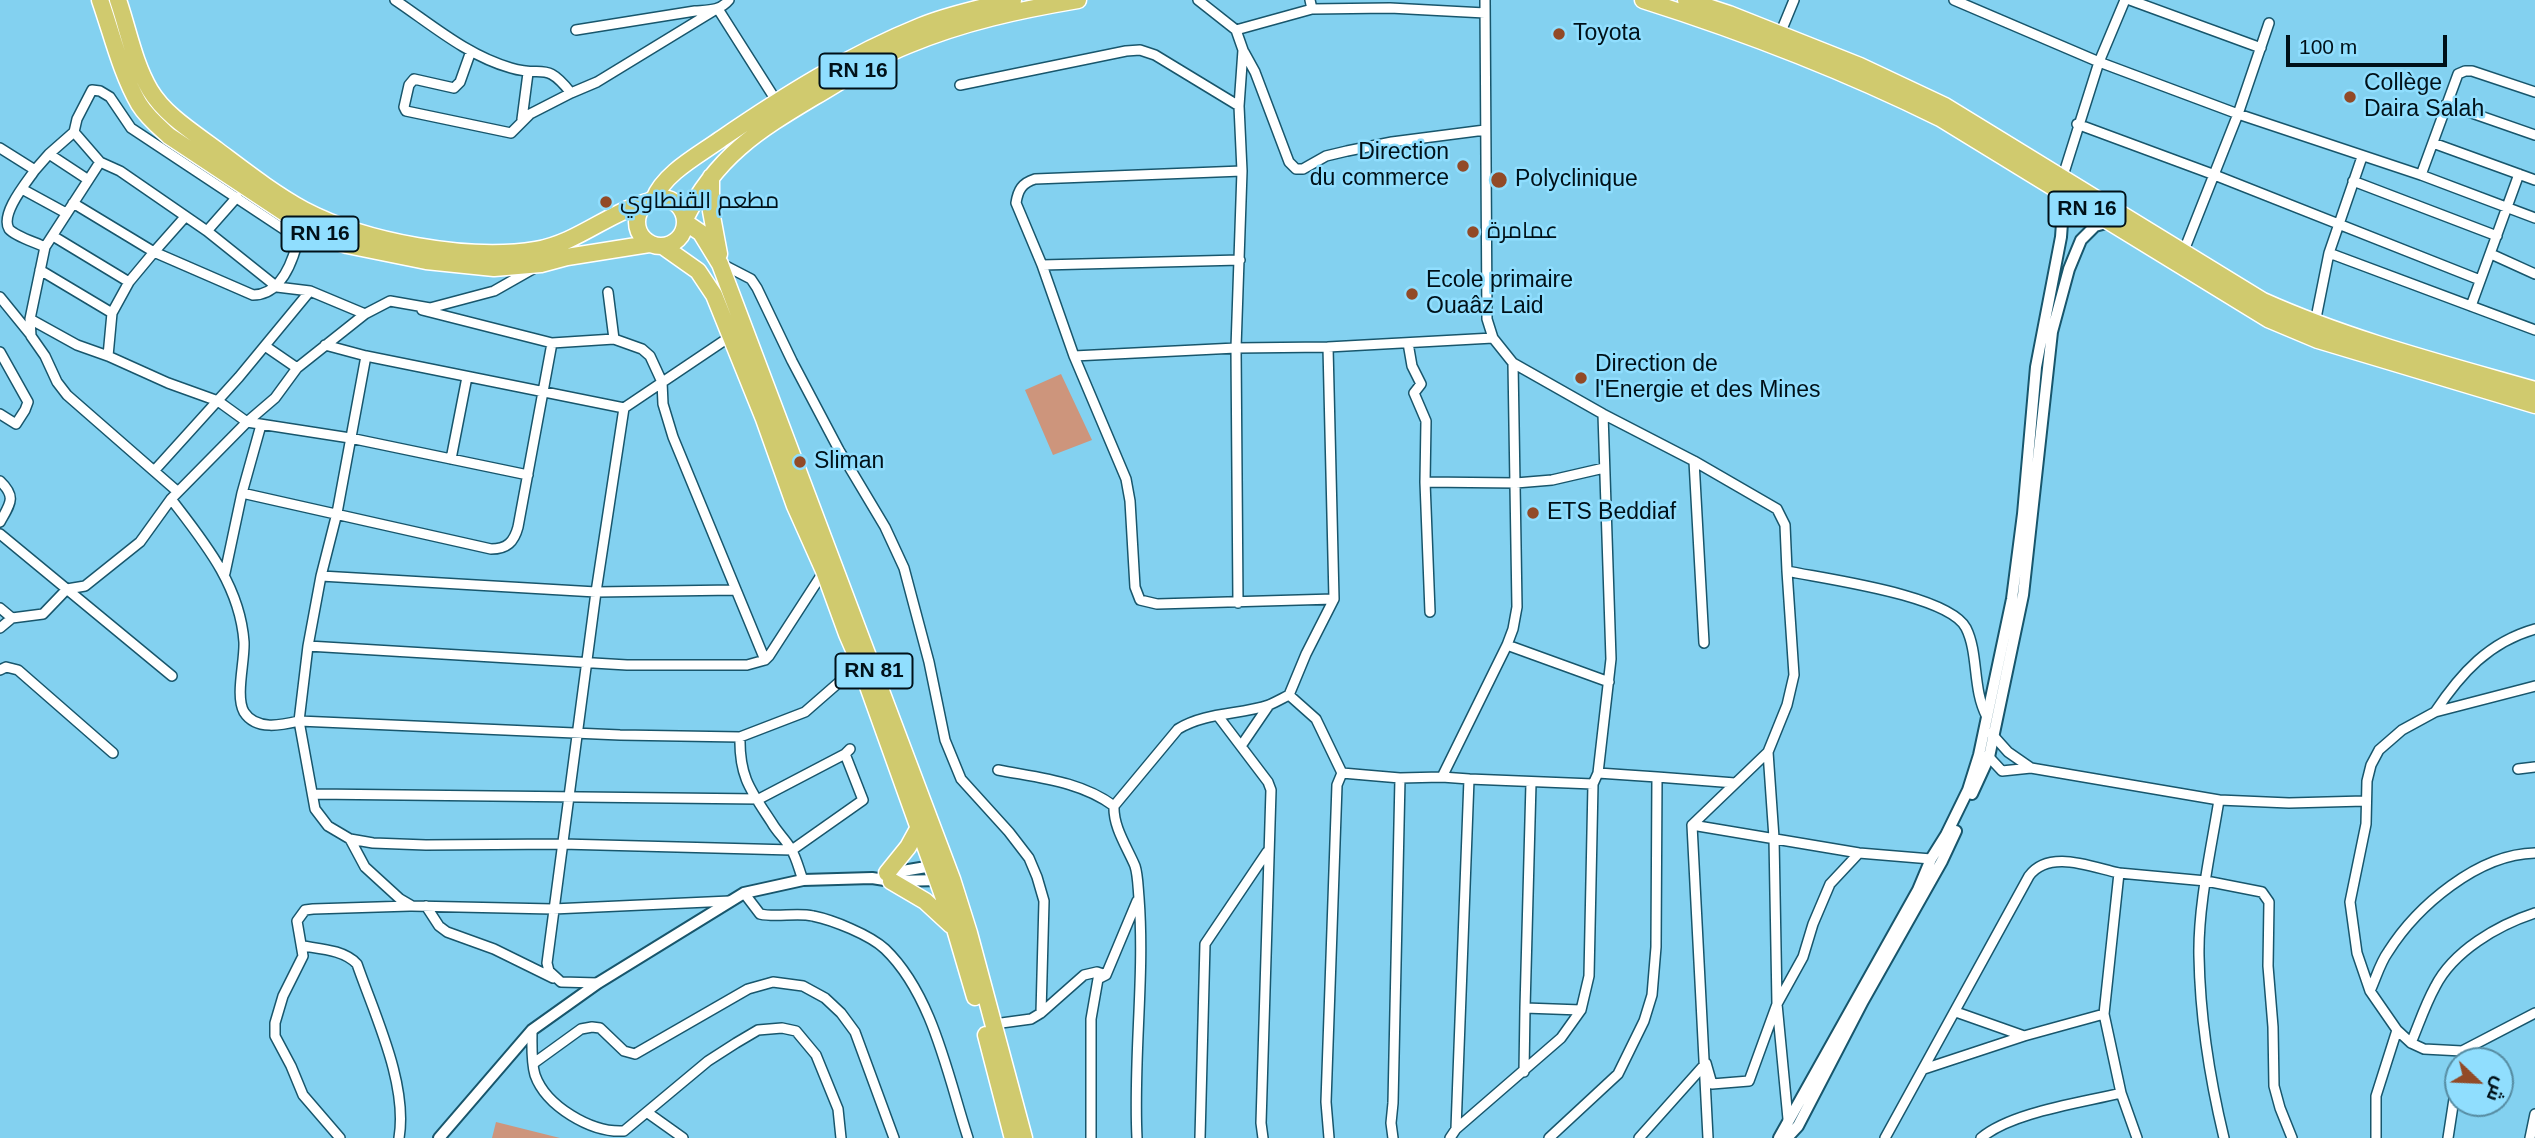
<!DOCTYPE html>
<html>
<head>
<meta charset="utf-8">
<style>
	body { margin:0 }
	#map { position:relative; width:2535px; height:1138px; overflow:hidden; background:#83d1f0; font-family:Helvetica,Cairo,sans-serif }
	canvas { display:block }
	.north { position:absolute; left:2444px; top:1047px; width:70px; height:70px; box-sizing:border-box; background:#90defe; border:2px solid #568ca2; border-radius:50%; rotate:113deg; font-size:19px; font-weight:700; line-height:28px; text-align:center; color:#001119 }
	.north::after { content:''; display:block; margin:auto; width:24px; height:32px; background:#924a27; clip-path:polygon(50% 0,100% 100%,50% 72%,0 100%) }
	.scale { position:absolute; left:2286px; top:35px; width:161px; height:32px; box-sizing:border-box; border:4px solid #001119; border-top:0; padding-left:9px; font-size:21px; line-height:24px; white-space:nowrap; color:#001119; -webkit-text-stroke:5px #90defe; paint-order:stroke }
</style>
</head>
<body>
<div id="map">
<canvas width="2535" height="1138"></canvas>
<div class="north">ش</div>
<div class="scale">100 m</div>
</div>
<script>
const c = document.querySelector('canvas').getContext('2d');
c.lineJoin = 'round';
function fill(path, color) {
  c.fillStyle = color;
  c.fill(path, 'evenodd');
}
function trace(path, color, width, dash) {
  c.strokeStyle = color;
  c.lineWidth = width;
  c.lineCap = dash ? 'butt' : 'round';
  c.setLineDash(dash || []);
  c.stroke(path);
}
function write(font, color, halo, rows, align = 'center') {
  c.font = font + ' Helvetica,Cairo,sans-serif';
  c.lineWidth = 5;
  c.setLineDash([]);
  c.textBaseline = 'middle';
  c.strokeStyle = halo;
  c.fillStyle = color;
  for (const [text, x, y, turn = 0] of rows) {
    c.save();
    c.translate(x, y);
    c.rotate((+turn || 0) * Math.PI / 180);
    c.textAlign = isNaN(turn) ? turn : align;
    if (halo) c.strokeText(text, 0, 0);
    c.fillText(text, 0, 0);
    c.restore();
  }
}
const green = new Path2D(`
	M1061,374l31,66 -39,15 -28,-65z
	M496,1122l64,16h-68z`);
const minor = new Path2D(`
	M395,0c37,25 73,56 116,68 33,10 34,-8 60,25l26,-11 118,-72
	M1198,0l38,30 7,20 -4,56 3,65 -6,177 2,255
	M1310,0l2,9 78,-1 95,5
	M1485,0l2,319 6,19 20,25 90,51 91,47 83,48 8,16 2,46c38,8 162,24 179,57 13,26 6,61 21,89
	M1954,0l145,62 139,52 183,61 114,43
	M2130,0l131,48
	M718,9l59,93
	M576,30l119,-19c14,-1 25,0 34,-11
	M1236,30l76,-21
	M1780,34l14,-34
	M471,51l-11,31 -6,6 -40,-9 -5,6 -5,22 2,4 105,22 19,-19 41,-21
	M1244,52l11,20 34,90 7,7h7l23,-13 21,-5 45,-9 93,-12
	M960,85l166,-34 14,-1 15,5 84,51
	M2446,104l89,31
	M522,119l6,-46
	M2077,124l135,50 268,106
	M2433,143l102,37
	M0,148l35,22c-9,13 -35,44 -26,59 7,8 26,13 36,18
	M49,154l38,25
	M100,162l-55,85 -15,72 1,17 14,20 12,26 10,13 111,97
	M35,170l14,-16 25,-22
	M1242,171l-207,8c-13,4 -17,11 -19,24l26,62 32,91 52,123 4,22 5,86 5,13 17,4 177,-5
	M2421,175l37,-101 7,-3h7l63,21
	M2062,179l37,-117 26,-62
	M2353,181l144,55
	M22,189l44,24
	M73,203l81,49 31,-35
	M207,231l30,-34
	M53,236l76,46
	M2183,253l55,-139 31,-91
	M2329,253l206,77
	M2491,254l44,20
	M722,264l29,15 6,9 35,73 47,89 46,77 19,41 25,94 16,78 16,39 48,53 20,26 8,19 7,24 -3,112
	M1042,265l198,-5
	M40,270l72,43
	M608,292l6,47 28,10 8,7 12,26 1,22 10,33 92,223
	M0,297l30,37
	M2471,306l48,-132
	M422,310l130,33 62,-4
	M365,314l-55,-23 -33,-4 -70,-56 -87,-60 -20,-9 -26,-30 3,-13 15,-29 8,1 10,6 21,31 160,106 6,10c-6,22 -18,51 -44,51l-99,-43 -25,30 -17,31 -4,43 60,27 50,18 29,21 103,16 178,37
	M30,319l47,26 31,11
	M2315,323l14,-70 33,-96
	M1408,343l4,23 9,18 -7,9 12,28 -1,61 5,130
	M325,345l41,11 258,52
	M265,346l32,22
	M1328,347l165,-9
	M0,352l28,50 -3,8 -9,14 -16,-10
	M366,356l-29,157 -16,63 -13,70 -9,75 16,88 13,17 22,13 23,4 53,2 136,-1 230,6 71,-50 -18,-46
	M1074,356l162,-8 92,-1 6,252 -28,55 -17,41c-6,3 -13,7 -20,10 -30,10 -63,7 -91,24l-64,77c-1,21 13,41 21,60 3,9 3,22 4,32 6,80 -6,160 -2,240
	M451,459l16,-82
	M1694,461l10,182
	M154,471l85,-94 71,-86
	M0,481c17,16 10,23 0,41
	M1425,482l91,1 36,-3 52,-12
	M242,493l249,56c16,0 23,-7 27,-22l34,-184
	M171,499c33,43 69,86 73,143 1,19 -9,54 0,70 12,19 38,13 55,9l321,14 120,2 65,-25 55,-48
	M0,534l172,142
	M1787,571l7,104 -7,30 -19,47 6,86 3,166 11,115
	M225,573l17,-80 19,-68
	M321,576l275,16 139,-2
	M0,608l12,10
	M0,628l12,-10 31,-4 24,-25 18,-3 55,-44 31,-43 76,-77 28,-24 22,-30 68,-54 25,-13 40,7 64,-17 44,-25
	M1507,645l102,37
	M308,646l319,19h120l18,-5 4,-4 55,-85
	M0,670l6,-3 12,3 95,83
	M2535,686l-100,26 -33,18 -23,20 -8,15 -4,16 -1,43 -16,78 7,51 13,38 27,39 14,13 13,6 38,2 73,-38
	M1289,695l27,24 26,54 58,5 42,-1 65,-132 6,-16 4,-22 -4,-244
	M2435,712c26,-39 54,-70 100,-83
	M1218,716l50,66 3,8 -10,333 2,15
	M1991,733l17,19 23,16
	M740,737c-1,40 11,54 32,86 5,9 14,17 19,26 6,10 8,21 12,31
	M1241,746l28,-41
	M1986,756l3,1 13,14 29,-3 188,32c-8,50 -21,106 -20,156 1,60 11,124 25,182
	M2518,769l17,-2
	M998,770c41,8 82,11 116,36
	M1598,773l59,4
	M1442,777l27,2 -13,350
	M1531,783l-6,225 56,2
	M1593,784l5,-11 13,-114 -8,-245
	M314,794l445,5 86,-45 5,-5
	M2219,800l70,3 76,-2
	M1692,825l167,28 72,6
	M350,839l15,28 35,32 12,7 141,3 177,-8
	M2119,873l87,8 56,11 7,10 -1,64 5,61 1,59 6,22 12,30
	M744,893l16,21c17,4 36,-2 53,2 20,4 57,19 72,33 48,46 63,128 83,189
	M426,906l13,20 8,6 47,17 59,29
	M303,946c18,3 41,4 54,18 18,52 51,120 42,174
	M598,983l-37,-1 -12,-11 -2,-8 49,-371 28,-184 107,-72
	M2370,991c6,-13 10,-28 18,-39 29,-46 90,-98 147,-99
	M1956,1012l68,24
	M994,1024l37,-5 10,-6 43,-38 13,-3 9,3
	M532,1030c0,14 -1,32 3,45 11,31 56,58 89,56l84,-70 28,-18 22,-13 24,-2 14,3 20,24 22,54 3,29
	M2411,1043c8,-19 14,-38 24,-56 18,-36 63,-62 100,-74
	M534,1063l47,-34 11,-2 8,1 24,23 11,3 113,-65 25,-7 30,4 22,12 16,15 14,19 39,106
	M1924,1069l100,-33 80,-22
	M1524,1072l1,-64
	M648,1113l35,25
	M340,1138l-37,-43 -12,-29 -16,-30v-13l8,-27 20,-40 -6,-35 8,-11 8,-1 97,-3
	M1091,1138v-119l7,-40 8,-4 31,-74
	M1200,1138l5,-194 62,-92
	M1329,1138l-3,-36 11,-317 5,-12
	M1393,1138l-2,-15 2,-20 7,-325
	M1450,1138l6,-9 105,-91 20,-28 8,-34 4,-192 -124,-5
	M1549,1138l69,-64 26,-53 8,-26 4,-48 1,-170 78,6
	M1639,1138l67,-75 6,21 37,-3 28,-77 26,-47 10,-33 17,-40 29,-31
	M1708,1138l-16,-313 76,-73
	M1885,1138l144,-262c20,-27 62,-9 90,-3l-15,141 17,79 16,45
	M1981,1138c31,-26 100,-35 140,-45
	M2376,1138v-42l21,-66
	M2448,1138l10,-65
	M2530,1138l5,-24`);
const tertiary = new Path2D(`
	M1972,794l17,-37 34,-162 29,-263 17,-63 12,-29 14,-14 15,-4
	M885,874l53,-9
	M439,1138l93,-108 66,-47 146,-90 59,-13 69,-2 19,3 51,-1
	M1779,1138l139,-248 13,-31 15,-24 22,-45 11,-35 33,-156 11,-85 13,-147 25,-130 3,-42
	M1787,1138l11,-12 65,-125 79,-140 14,-30`);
const trunk = new Path2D(`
	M100,0c12,34 21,73 39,104 8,13 19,22 30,32l131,87 32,17 15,5 79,16 68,7 47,-4 26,-7 82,-13
	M118,0c10,29 16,63 32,90 15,25 43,42 67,60 28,21 56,43 87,60 61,32 164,51 232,40 41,-7 72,-37 111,-48
	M1643,0c101,32 202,71 297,118l328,201 50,21 217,65
	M1686,0l43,14 131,52 85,40 318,195c87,39 181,63 272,89
	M711,177v34l8,43
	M637 222a24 24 0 1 1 48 0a24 24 0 1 1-48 0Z
	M654,199c10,-26 45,-44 67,-60 63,-43 128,-84 200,-113 29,-12 61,-18 92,-26
	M685,219c31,-62 72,-88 129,-122 31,-18 61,-39 94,-52 55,-23 111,-35 170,-45
	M685,222l16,11 19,31 232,615 17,54 55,205
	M664,247l34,24 16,24 50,124 31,87 29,65 23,63 13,30 95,265 20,68
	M887,873l21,-26 11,-20
	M891,881l34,20 26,24
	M986,1035l26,100`);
const markers = [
	[1559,34,7,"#924a27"],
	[2350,97,7,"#924a27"],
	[1463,166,7,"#924a27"],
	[1499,180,9,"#924a27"],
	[606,202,7,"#924a27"],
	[1473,232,7,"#924a27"],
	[1412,294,7,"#924a27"],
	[1581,378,7,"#924a27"],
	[800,462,7,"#924a27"],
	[1533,513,7,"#924a27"]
];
const shields = [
	[858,71,77],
	[2087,209,77],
	[320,234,77],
	[874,671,77]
];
const shieldNames = [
	["RN 16",858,71],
	["RN 16",2087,209],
	["RN 16",320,234],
	["RN 81",874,671]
];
const poiNames = [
	["Toyota",1573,34],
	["Collège",2364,84],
	["Daira Salah",2364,110],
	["Direction",1449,153,"right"],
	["du commerce",1449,179,"right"],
	["Polyclinique",1515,180],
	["مطعم القنطاوي",620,202],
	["عمامرة",1487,232],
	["Ecole primaire",1426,281],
	["Ouaâz Laid",1426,307],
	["Direction de",1595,365],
	["l'Energie et des Mines",1595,391],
	["Sliman",814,462],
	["ETS Beddiaf",1547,513]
];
fill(green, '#cd957c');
trace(minor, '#18566c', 12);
trace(tertiary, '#18566c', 14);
trace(trunk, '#fff', 19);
trace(minor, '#fff', 9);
trace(tertiary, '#fff', 10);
trace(trunk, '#d0ca6e', 16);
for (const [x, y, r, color] of markers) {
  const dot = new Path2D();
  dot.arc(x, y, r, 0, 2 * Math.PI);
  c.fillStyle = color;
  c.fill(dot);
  trace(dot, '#90defe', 2.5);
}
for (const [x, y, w] of shields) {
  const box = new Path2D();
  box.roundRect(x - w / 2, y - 17.5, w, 35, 5);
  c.fillStyle = '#90defe';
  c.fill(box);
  trace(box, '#001119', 2);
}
write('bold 21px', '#001119', null, shieldNames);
write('23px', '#001119', '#90defe', poiNames, 'left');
</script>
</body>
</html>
